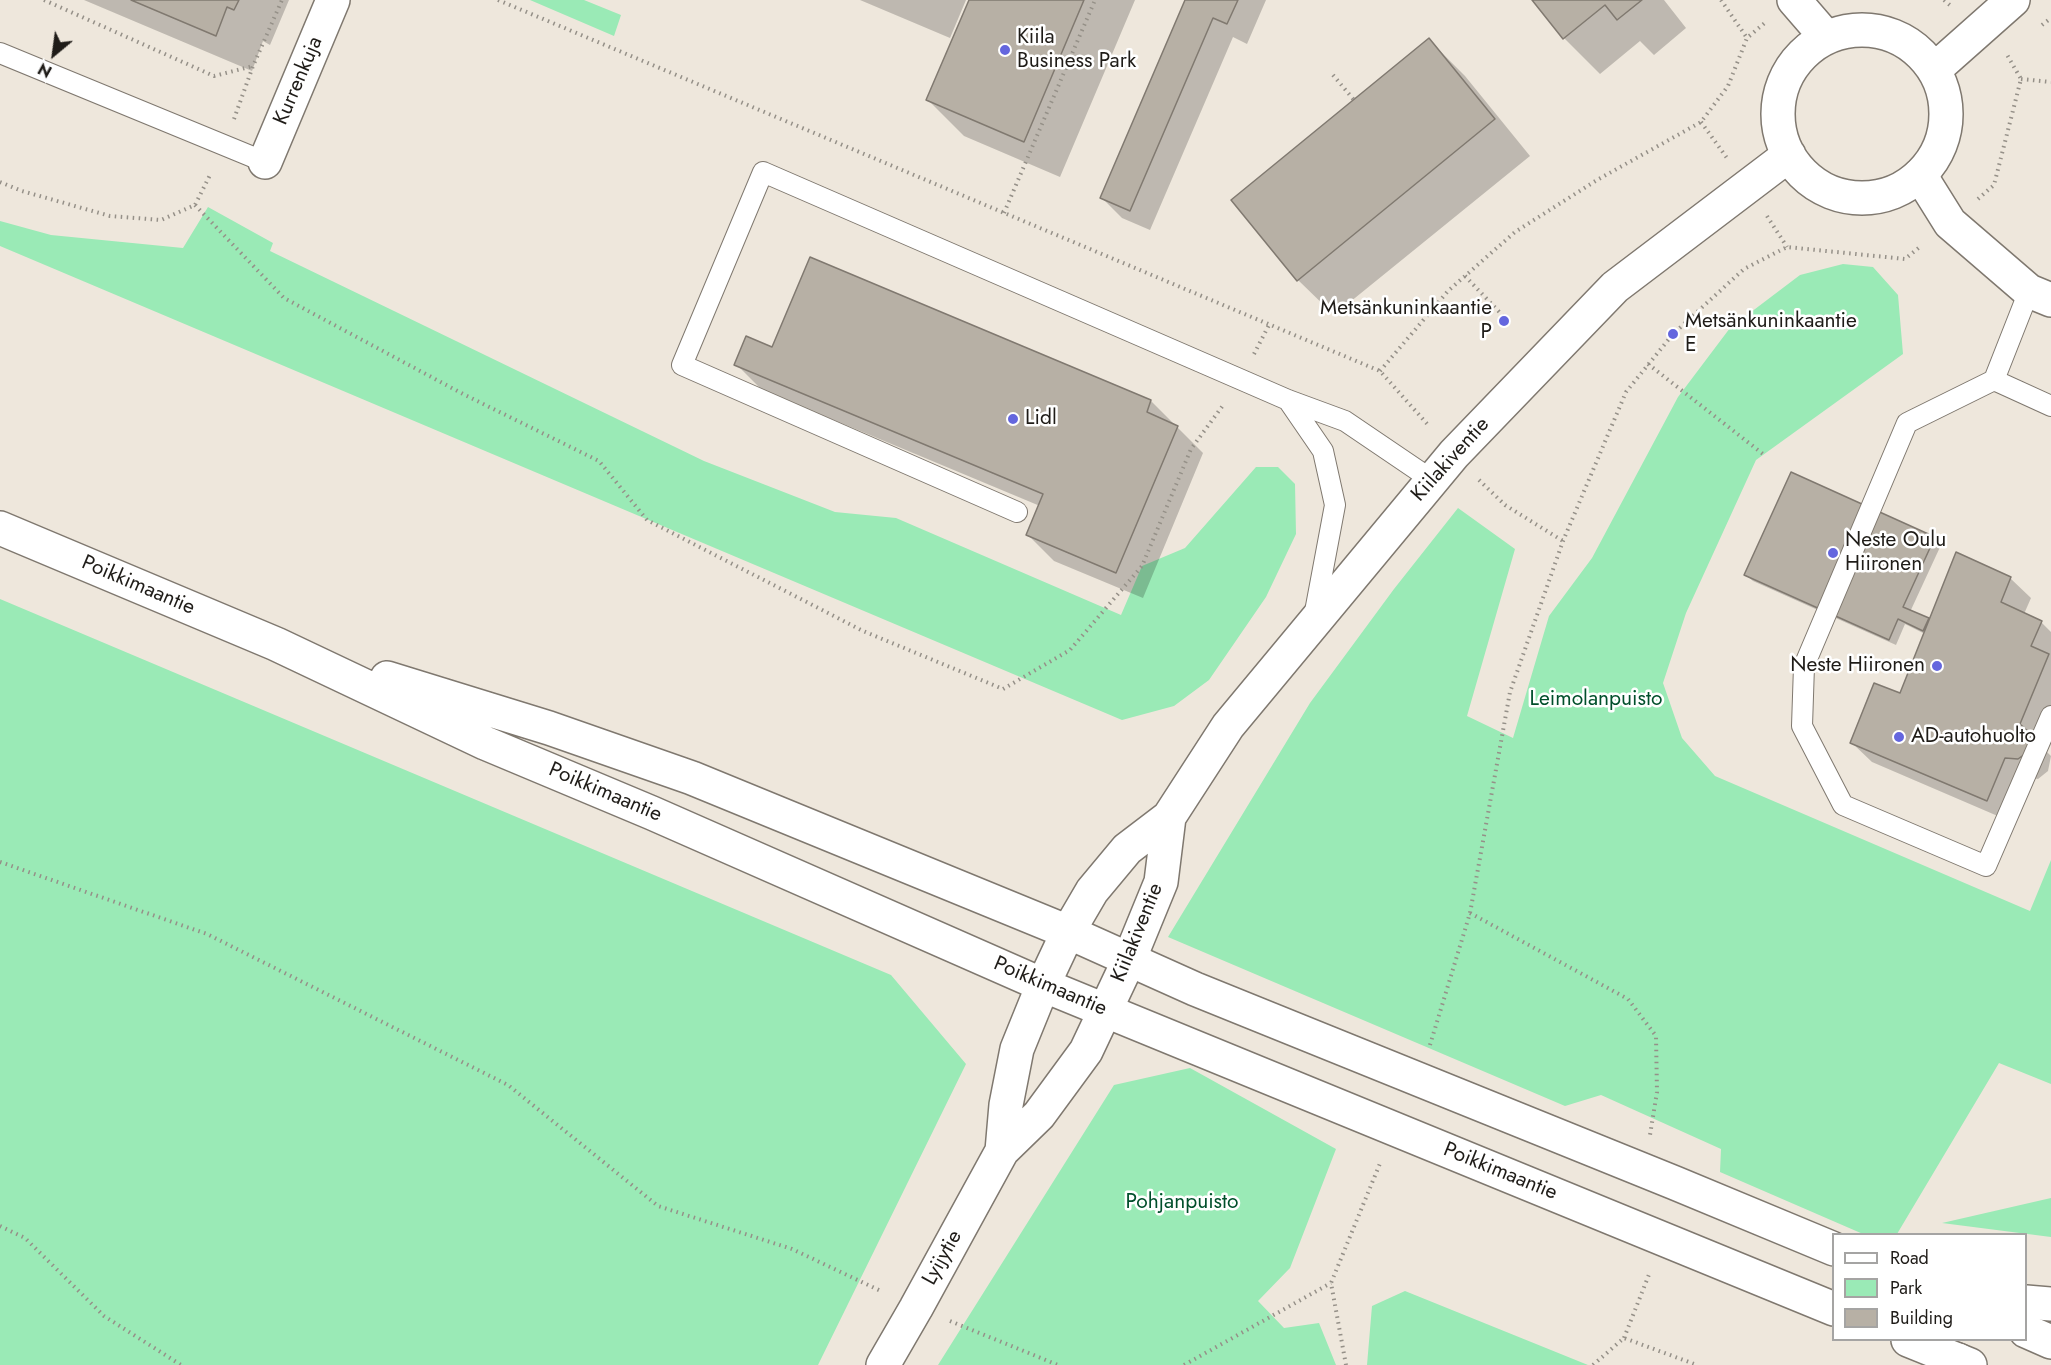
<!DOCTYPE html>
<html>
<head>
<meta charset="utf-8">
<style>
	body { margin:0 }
	#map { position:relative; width:2051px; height:1365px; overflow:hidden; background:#eee7dc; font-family:Jost,sans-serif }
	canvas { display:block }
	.legend { position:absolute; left:1832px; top:1233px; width:195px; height:108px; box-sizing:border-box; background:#fff; border:2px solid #a5a4a3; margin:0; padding:8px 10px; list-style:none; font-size:18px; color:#1f1c18 }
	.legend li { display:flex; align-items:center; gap:12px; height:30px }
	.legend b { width:30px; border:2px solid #a5a4a3 }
	.north { position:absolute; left:24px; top:24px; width:60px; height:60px; -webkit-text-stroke:4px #fff; paint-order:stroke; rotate:209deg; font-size:16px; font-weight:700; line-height:24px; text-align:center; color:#1f1c18 }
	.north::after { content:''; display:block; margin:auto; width:21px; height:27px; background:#1f1c18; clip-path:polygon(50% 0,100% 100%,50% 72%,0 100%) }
</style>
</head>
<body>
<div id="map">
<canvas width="2051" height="1365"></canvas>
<ul class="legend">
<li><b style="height:8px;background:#fff"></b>Road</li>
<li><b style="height:16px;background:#9aeab6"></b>Park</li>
<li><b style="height:16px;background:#b7b0a5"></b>Building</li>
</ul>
<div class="north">N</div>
</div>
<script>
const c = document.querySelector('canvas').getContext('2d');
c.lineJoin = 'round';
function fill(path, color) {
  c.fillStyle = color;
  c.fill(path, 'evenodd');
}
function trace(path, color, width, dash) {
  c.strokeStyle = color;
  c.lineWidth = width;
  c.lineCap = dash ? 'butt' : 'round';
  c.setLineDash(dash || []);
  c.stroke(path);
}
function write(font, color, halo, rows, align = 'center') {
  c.font = font + ' Jost,sans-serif';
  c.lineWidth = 5;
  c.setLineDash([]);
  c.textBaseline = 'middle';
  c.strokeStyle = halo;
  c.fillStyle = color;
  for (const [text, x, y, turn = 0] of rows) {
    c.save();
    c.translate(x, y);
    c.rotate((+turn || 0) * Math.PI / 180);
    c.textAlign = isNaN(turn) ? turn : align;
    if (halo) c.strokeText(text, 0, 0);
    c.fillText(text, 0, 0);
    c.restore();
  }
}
const green = new Path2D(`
	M530,0h54l37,15 -7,21z
	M208,207l65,36 -3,8 434,210 131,51 61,6 225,97 21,-49 43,-18 71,-81h22l17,17 1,50 -30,63 -57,83 -35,26 -52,14 -1122,-474v-25l51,14 132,13z
	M1843,264l30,3 25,28 5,59 -147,106 -70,153 -23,70 19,55 33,38 315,135 21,-51v224l-52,-21 -102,171h-34l-143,-62 1,-23 -120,-54 -36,11 -397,-169 142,-234 84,-114 64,-81 57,41 -48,167 46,22 36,-122 43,-58 86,-161 52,-69 70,-53z
	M0,599l891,376 75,89 -148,301h-818z
	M1190,1068l146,81 -46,119 -32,33 26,27 35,-5 17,42h7h-405l176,-280z
	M2051,1198v39l-109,-14z
	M1405,1291l183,74h-221l5,-59z`);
const shadow = new Path2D(`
	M84,0h205l-19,45 -7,-4 -11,30z
	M860,0h106l-16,38z
	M970,0h165l-75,177 -96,-41 -36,-36z
	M1187,0h79l-19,44 -14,-7 -83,193 -28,-12 -21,-21z
	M1534,0h130l22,28 -32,27 -14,-14 -40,33 -36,-36z
	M1429,40l36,36 65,80 -196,159 -36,-35z
	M773,349l378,52 52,52 -60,145 -89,-37 -26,-26 12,-29 -278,-116 -26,-26z
	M1934,538l7,7 -31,67 20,9 80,-43 21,20 -7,16 17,8 10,10v86l-11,27 11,11 -3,15 -10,8 -12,-2 -19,43 -135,-58 -21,-20 50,-47 24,-61 -20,-10 -9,21 -143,-64 -7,-6z`);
const building = new Path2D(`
	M131,0h108l-5,10 -7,-3 -11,29z
	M969,0h115l-60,142 -98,-42z
	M1185,0h53l-11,24 -14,-6 -83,193 -30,-13z
	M1532,0h110l-25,20 -12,-15 -42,34z
	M1429,38l66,81 -198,162 -66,-81z
	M810,257l341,143 -4,12 31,14 -62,147 -90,-38 17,-41 -309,-129 12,-29 26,11z
	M1791,472l144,65 -32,70 26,11 -6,13 -25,-12 -9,21 -145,-65z
	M1956,552l55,25 -10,25 41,19 -11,25 18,8 -29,70 11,10 -2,17 -11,8 -13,-1 -18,43 -137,-58 24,-60 26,10z`);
const path = new Path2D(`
	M44,0l170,76 39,-10
	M498,0l882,371 49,55
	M1721,0l26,38
	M1944,0l7,6
	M2042,25l9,-7
	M1333,75l21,25
	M2021,79l30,3
	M234,119l19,-53 29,-66
	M1701,122l26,36
	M0,182l22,9 88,25 51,4 34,-15 16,-32
	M1978,199l16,-14 27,-106 -15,-26
	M195,205l89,93 179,96 136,67 48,59 216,111 140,58 67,-39 72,-84 49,-117 33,-45
	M1004,213l91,-213
	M1767,216l20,31
	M1465,276l41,43
	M1254,354l16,-31
	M1648,364l115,90
	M1380,371l68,-80 67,-59 82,-52 104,-58 27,-36 19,-48 20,-17
	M1479,480l26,25 58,36
	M0,862l207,72 301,151 150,121 134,43 91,43
	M1470,913l158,86 28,37 1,56 -7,43
	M1430,1045l40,-132 40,-221 53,-151 63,-149 47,-58 71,-65 43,-22 118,12 16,-13
	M0,1226l25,12 79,78 77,49
	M950,1321l108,44
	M1624,1338l26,-66
	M1184,1365l147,-82
	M1346,1365l-15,-82 50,-122
	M1593,1365l31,-27 73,27`);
const service = new Path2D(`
	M0,53l265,109
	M2029,291l-35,89 57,26
	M1994,380l-87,43 -103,243 -2,60 41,79 143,61 65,-150
	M1288,400l35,51 12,54 -21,112
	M1017,512l-335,-147 81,-193 525,228 57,21 87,59`);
const minor = new Path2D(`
	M1794,0l32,37
	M265,162l68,-162
	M1920,175l30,48 79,68 22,9`);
const tertiary = new Path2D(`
	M1778 114a84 84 0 1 1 168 0a84 84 0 1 1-168 0Z
	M1934,70l79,-70
	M1002,1151l4,-46 11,-56 26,-64 25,-53 24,-41 35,-42 42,-32 59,-91 226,-272 161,-167 174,-132
	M883,1365l33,-57 86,-157 37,-36 47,-64 43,-91 32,-78 8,-65`);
const primary = new Path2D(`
	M0,528l276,116 209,99 167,70 391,172 791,324
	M387,678l162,50 143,50 376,154 127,57 480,194 159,66
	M2026,1331l25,11
	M1908,1340l62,25`);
const motorway = new Path2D(`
	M2026,1302l25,2
	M1958,1360l8,5`);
const markers = [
	[1005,50,6,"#6466de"],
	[1504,321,6,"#6466de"],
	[1673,334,6,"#6466de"],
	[1013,419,6,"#6466de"],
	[1833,553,6,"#6466de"],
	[1937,666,6,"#6466de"],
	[1899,737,6,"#6466de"]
];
const poiNames = [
	["Kiila",1017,38],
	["Business Park",1017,62],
	["Metsänkuninkaantie",1492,309,"right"],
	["P",1492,333,"right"],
	["Metsänkuninkaantie",1685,322],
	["E",1685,346],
	["Lidl",1025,419],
	["Neste Oulu",1845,541],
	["Hiironen",1845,565],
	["Neste Hiironen",1925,666,"right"],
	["AD-autohuolto",1911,737]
];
const streetNames = [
	["Kurrenkuja",299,81,-67],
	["Kiilakiventie",1451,460,-48],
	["Poikkimaantie",138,586,23],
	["Poikkimaantie",605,793,23],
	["Kiilakiventie",1138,933,-68],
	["Poikkimaantie",1050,987,23],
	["Poikkimaantie",1500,1172,22],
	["Lyijytie",943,1258,-61]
];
const parkNames = [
	["Leimolanpuisto",1596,700],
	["Pohjanpuisto",1182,1203]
];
fill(green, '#9aeab6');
fill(shadow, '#0003');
fill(building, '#b7b0a5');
trace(building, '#807970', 1.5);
trace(service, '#7f786f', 22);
trace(minor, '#7f786f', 36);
trace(tertiary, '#7f786f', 36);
trace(primary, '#7f786f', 36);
trace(motorway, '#7f786f', 36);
trace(path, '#959088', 4, [1.5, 4.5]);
trace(service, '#fff', 20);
trace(minor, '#fff', 33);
trace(tertiary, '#fff', 33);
trace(primary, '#fff', 33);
trace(motorway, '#fff', 33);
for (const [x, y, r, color] of markers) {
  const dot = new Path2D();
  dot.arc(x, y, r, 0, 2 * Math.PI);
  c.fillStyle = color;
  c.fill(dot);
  trace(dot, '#fff', 2);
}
write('21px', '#1f1c18', '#fff', poiNames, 'left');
write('21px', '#1f1c18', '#fff', streetNames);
write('21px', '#004f2b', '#fff', parkNames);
</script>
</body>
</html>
